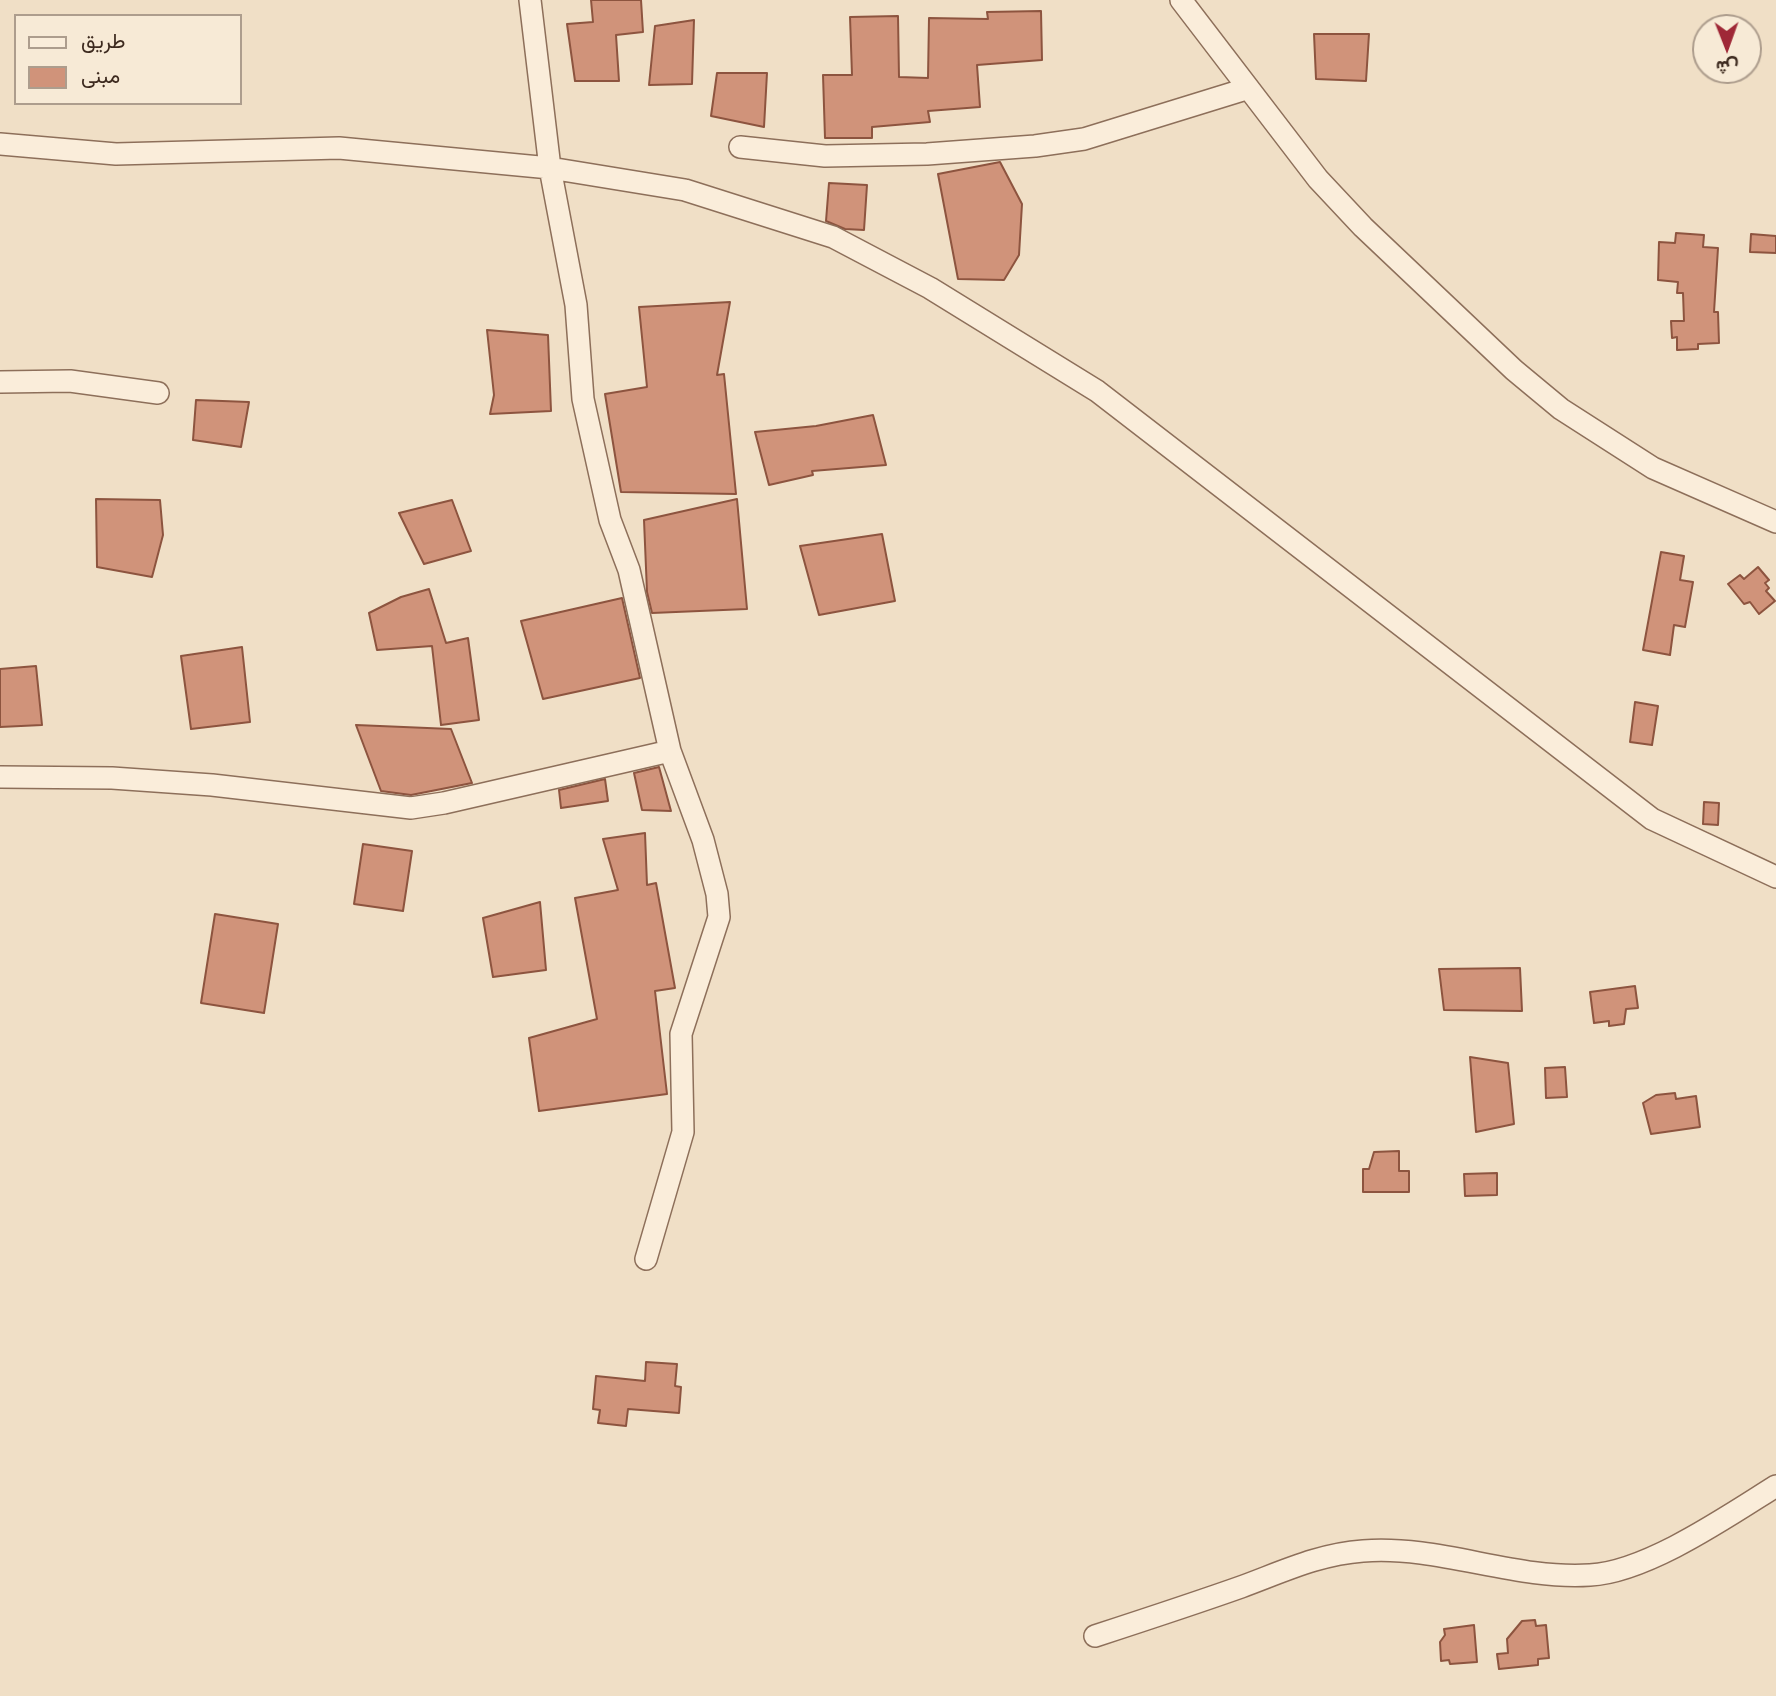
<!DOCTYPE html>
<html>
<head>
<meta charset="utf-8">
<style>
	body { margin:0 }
	#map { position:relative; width:1776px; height:1696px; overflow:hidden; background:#f0dfc6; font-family:"Source Serif 4",Vazirmatn,serif }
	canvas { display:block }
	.legend { position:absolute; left:14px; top:14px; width:228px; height:91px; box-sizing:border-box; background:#f7ead6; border:2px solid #ad9d8d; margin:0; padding:9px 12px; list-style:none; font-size:21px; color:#3d2a1f }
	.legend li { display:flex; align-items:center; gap:14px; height:35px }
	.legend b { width:35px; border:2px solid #ad9d8d }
	.north { position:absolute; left:1692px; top:14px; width:70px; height:70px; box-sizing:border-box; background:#f7ead6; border:2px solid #ad9d8d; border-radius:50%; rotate:179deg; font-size:19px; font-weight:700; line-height:28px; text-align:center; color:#3d2a1f }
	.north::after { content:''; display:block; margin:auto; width:24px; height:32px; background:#9f2837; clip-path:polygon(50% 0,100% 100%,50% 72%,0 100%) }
</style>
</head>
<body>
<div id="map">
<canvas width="1776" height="1696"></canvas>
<ul class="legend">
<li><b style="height:9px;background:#faedda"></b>طريق</li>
<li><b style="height:19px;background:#d0937a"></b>مبنى</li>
</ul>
<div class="north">ش</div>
</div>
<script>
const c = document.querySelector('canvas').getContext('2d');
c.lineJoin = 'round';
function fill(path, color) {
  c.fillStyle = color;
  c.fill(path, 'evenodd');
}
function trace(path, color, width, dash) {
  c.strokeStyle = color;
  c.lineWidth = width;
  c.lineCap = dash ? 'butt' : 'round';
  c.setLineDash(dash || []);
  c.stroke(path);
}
const building = new Path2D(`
	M591,0h50l2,32 -27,3 3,46h-44l-8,-57 26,-2z
	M1041,11l1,49 -65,5 3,42 -52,4 2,11 -58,5v11h-47l-2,-63h29l-2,-58 48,-1 1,61 29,1 1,-60 59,1 -1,-7z
	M694,20l-2,64 -43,1 6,-59z
	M1314,34h55l-3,47 -50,-2z
	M717,73h50l-3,54 -53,-11z
	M1000,162l22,42 -3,51 -15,25 -46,-1 -20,-105z
	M829,183l38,2 -3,45 -19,-1 -19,-8z
	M1676,233l28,2 -1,12 15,1 -4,64h4l1,31 -21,1v5l-21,1v-13l-5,1 -1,-17h13l-1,-28h-6l1,-11 -20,-2 1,-38 16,1z
	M1751,234l25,2v17l-26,-1z
	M730,302l-13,73 7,-1 12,120 -115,-2 -16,-98 42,-7 -8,-80z
	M487,330l61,5 3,76 -61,3 4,-19z
	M196,400l53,2 -8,45 -48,-7z
	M873,415l13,50 -74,6 1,4 -44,10 -14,-53 61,-6z
	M96,499l64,1 3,35 -11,42 -55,-10z
	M737,499l10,110 -95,4 -5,-21 -3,-72z
	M452,500l19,51 -47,13 -25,-51z
	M882,534l13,67 -76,14 -19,-69z
	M1661,552l23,4 -4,24 13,2 -8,45 -11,-2 -4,30 -27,-5z
	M1758,567l11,13 -4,3 4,5 -3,3 9,10 -16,13 -9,-12 -6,2 -16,-20 12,-9 4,4z
	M429,589l17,54 22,-5 11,82 -38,5 -9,-79 -55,4 -8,-37 32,-16z
	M622,598l18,80 -97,21 -22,-78z
	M242,647l8,75 -59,7 -10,-73z
	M36,666l6,59 -42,2v-58z
	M1635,702l23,4 -6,39 -22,-3z
	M356,725l95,4 21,54 -61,12 -30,-4z
	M659,767l12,44 -29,-1 -8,-37z
	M605,779l3,22 -47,7 -2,-18z
	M1704,802l15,1 -1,22 -15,-1z
	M645,833l2,52 9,-2 19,105 -20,3 12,103 -128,17 -10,-73 68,-19 -22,-121 43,-8 -15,-51z
	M363,844l49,7 -9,60 -49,-7z
	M540,902l6,68 -53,7 -10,-59z
	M215,914l63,10 -14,89 -63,-10z
	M1520,968l2,43 -78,-1 -5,-41z
	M1635,986l3,22 -12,1 -2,15 -15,2v-5l-15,2 -4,-31z
	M1470,1057l38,6 6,61 -38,8z
	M1565,1067l2,30 -21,1 -1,-30z
	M1675,1093l1,6 20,-3 4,31 -49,7 -8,-31 13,-8z
	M1399,1151v20h10v21h-46v-23h6l5,-17z
	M1497,1173v22l-32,1 -1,-22z
	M646,1362l31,2 -2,22 6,1 -2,26 -51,-4 -2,17 -28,-3 2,-13 -7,-1 3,-33 49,5z
	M1535,1620l1,6 10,-1 3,33 -11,1v6l-39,4 -2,-15 11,-1 -1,-14 15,-18z
	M1474,1625l3,37 -27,2 -1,-4 -8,1 -1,-19 5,-7 -1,-6z`);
const minor = new Path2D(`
	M530,0l20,168 26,137 7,94 27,121 19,50 41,181 33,89 14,54 2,23 -38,117 2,98 -37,127
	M1181,0l137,179 45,48 151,143 47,39 92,59 123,54
	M0,144l116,10 223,-6 211,20 135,22 148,47 97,51 167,103 555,428 124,58
	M740,147l85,9 102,-2 108,-8 49,-7 162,-50
	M0,382l70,-1 88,12
	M0,777l112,1 100,7 199,23 33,-5 226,-52
	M1095,1636c49,-16 98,-32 146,-49 41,-15 78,-33 122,-36 77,-6 151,29 227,24 57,-3 138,-59 186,-89`);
fill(building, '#d0937a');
trace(building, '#8d543f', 2);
trace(minor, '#8d6f5a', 24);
trace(minor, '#faedda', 21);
</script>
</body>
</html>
